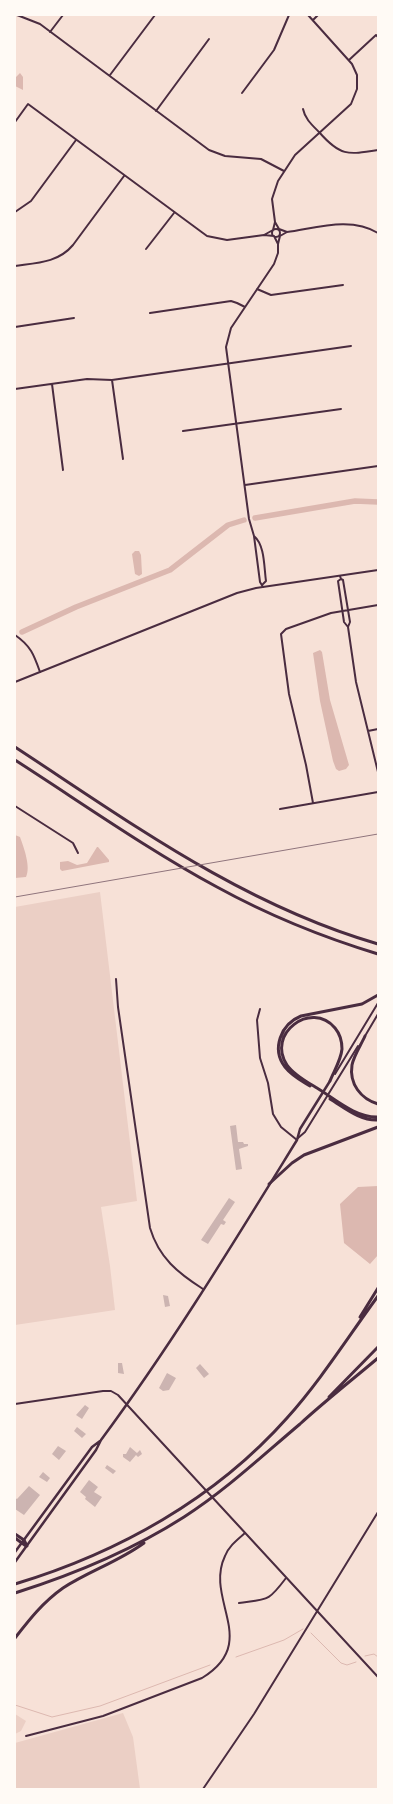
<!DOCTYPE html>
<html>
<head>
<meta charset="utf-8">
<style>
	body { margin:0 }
	#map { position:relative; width:393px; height:1804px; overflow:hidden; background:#f7e1d7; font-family:"DejaVu Sans",sans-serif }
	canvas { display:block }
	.frame { position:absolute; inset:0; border:16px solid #fffaf5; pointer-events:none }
</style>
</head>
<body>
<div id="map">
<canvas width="393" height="1804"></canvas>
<div class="frame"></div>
</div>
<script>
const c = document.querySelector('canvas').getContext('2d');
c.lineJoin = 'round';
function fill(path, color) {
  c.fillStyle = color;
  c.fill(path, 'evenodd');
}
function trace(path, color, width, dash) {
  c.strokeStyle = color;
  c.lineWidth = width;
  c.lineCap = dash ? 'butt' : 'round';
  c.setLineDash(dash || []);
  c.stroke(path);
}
const green = new Path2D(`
	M100,892l37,309 -36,6 9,59 5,44 -100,15v-418z
	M123,1713l10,24 7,52h-125v-46z
	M15,1714l11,7 -5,10 -6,3z`);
const water = new Path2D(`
	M20,73l3,4v13l-8,-4v-8z
	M135,551h4l2,4 1,19 -3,2 -4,-2 -3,-20z
	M320,650l2,2 8,48 19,65 -3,4 -7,2 -3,-2 -3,-8 -13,-60 -7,-48z
	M15,835l5,2c4,11 11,30 6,40l-11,1z
	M97,847h1l11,13v2l-47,9 -2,-2v-7l8,-1 9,4 10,-2z
	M378,1186v69l-8,9 -26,-21 -4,-39 18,-17z`);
const stream = new Path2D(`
	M311,1633l30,30 6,2 9,-3
	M365,1656l9,-2 4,3
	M236,1657l48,-17 19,-11
	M15,1705l37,12 48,-11 110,-41`);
const river = new Path2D(`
	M255,518l100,-17 23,1
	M22,632l54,-25 94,-37 58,-45 16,-5`);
const building = new Path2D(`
	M236,1125l2,17h5l1,2h4v2l-9,3 3,20 -6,1 -6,-44z
	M229,1198l6,4 -12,18 3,2 -2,3 -3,-1 -13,20 -7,-4z
	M163,1295l5,1 2,10 -5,1z
	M118,1363h4l2,11 -6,-1z
	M200,1364l9,10 -5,4 -8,-10z
	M167,1373l9,5 -7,12 -6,1 -4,-3z
	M85,1405l4,3 -7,11 -6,-4z
	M77,1427l9,7 -4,4 -8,-7z
	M58,1446l8,5 -7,9 -7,-6z
	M130,1447l7,6 3,-3 2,4 -4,3 -2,-2 -6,7 -7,-5v-3h3z
	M107,1465l9,6 -3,3 -8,-6z
	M43,1472l7,6 -3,4 -8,-5z
	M89,1480l9,7 -4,5 8,5 -7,10 -10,-8 1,-2 -6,-5z
	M29,1486l11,9 -16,20 -9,-6v-11l2,1z`);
const minor = new Path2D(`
	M17,15l23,9 169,126 16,6 36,3 23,12
	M313,20l5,-5
	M50,32l13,-17
	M349,60l27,-25 2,2
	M110,75l45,-60
	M242,93l32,-43 15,-35
	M303,109c2,10 9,16 16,23 21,24 28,23 59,18
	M156,111l53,-72
	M15,122l13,-18 179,132 20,4 37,-5
	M15,212l16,-11 45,-61
	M275,222l-3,-23 6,-18 17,-26 56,-51 6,-15v-14l-5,-11 -44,-49
	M275,222l4,7 8,3 -7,4 -2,8 -4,-8 -10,-1 9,-5z
	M272 233a4 4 0 1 1 8 0a4 4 0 1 1-8 0Z
	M287,232c29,-4 64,-16 91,1
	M146,249l28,-36
	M15,266c21,-3 43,-3 58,-21l51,-69
	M257,289l14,6 72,-10
	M150,313l81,-12 6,2 8,4
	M15,327l59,-9
	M112,380l11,79
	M52,384l11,86
	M15,389l72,-10 25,1 239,-34
	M183,431l158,-22
	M245,485l133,-19
	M254,536c11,9 10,32 12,45l-3,3
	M340,576l1,3 -3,2 6,41 4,5 2,-5 -7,-42 -2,-1
	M263,587l-3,-5 -6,-46 -5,-17 -23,-172 5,-19 43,-64 4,-11v-9
	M348,627l8,55 22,90
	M15,635c16,11 19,20 25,37
	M368,731l10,-2
	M313,803l-7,-38 -17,-71 -8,-60 5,-5 45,-16 47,-8
	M15,806l58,37 5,10
	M280,809l98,-17
	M116,979l2,28 32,221c9,30 28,45 53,61
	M260,1009l-3,11 3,38 8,25 5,31 8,13 16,13
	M239,1603c29,-4 29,-1 47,-25
	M26,1736l77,-20 99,-38c59,-36 2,-78 23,-122 4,-10 12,-16 20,-23`);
const tertiary = new Path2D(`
	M15,682l222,-89 19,-5 122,-18
	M365,1036l13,-22
	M335,1074l43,-71
	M298,1138l7,-6 53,-86
	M15,1404l88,-13h8l7,4 260,282
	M203,1789l51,-75 124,-202`);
const secondary = new Path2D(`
	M15,1552l77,-105 8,-6
	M15,1562l81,-112 5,-10c71,-96 133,-198 196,-300l3,-11 30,-48`);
const motorway = new Path2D(`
	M15,747c116,76 228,158 363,197
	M15,760c67,43 132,89 202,127 51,28 105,50 161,67
	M365,1036c-4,9 -11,19 -13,29 -3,19 9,34 26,39
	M330,1081c4,-10 11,-21 12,-32 0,-7 -2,-15 -7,-21 -24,-28 -69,6 -48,37 7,10 20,17 30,23 18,11 39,30 61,29
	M310,1086c-8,-5 -18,-10 -25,-19 -14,-18 -4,-43 16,-51l61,-12 16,-9
	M330,1099c15,9 30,22 48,21
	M269,1184l23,-21 12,-8 74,-28
	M360,1317l18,-29
	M329,1397l49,-50
	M15,1534l9,6 3,6
	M15,1538l11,8
	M15,1584c103,-31 200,-85 272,-166 34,-38 61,-81 91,-122
	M15,1593c60,-19 116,-42 169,-76 42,-27 78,-61 116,-93 25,-23 52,-44 78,-66
	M15,1638c14,-18 28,-36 48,-50 26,-17 55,-26 81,-45`);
const rail = new Path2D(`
	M15,897l363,-63`);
fill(green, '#ebcfc5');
fill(water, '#dcb8b0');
trace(stream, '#dcb8b0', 1);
trace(river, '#dcb8b0', 5.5);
fill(building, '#ccb4b1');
trace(minor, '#4a2c40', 2);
trace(tertiary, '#4a2c40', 2);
trace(secondary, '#4a2c40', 2.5);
trace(motorway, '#4a2c40', 3);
trace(rail, '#8f747c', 1);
</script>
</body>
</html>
